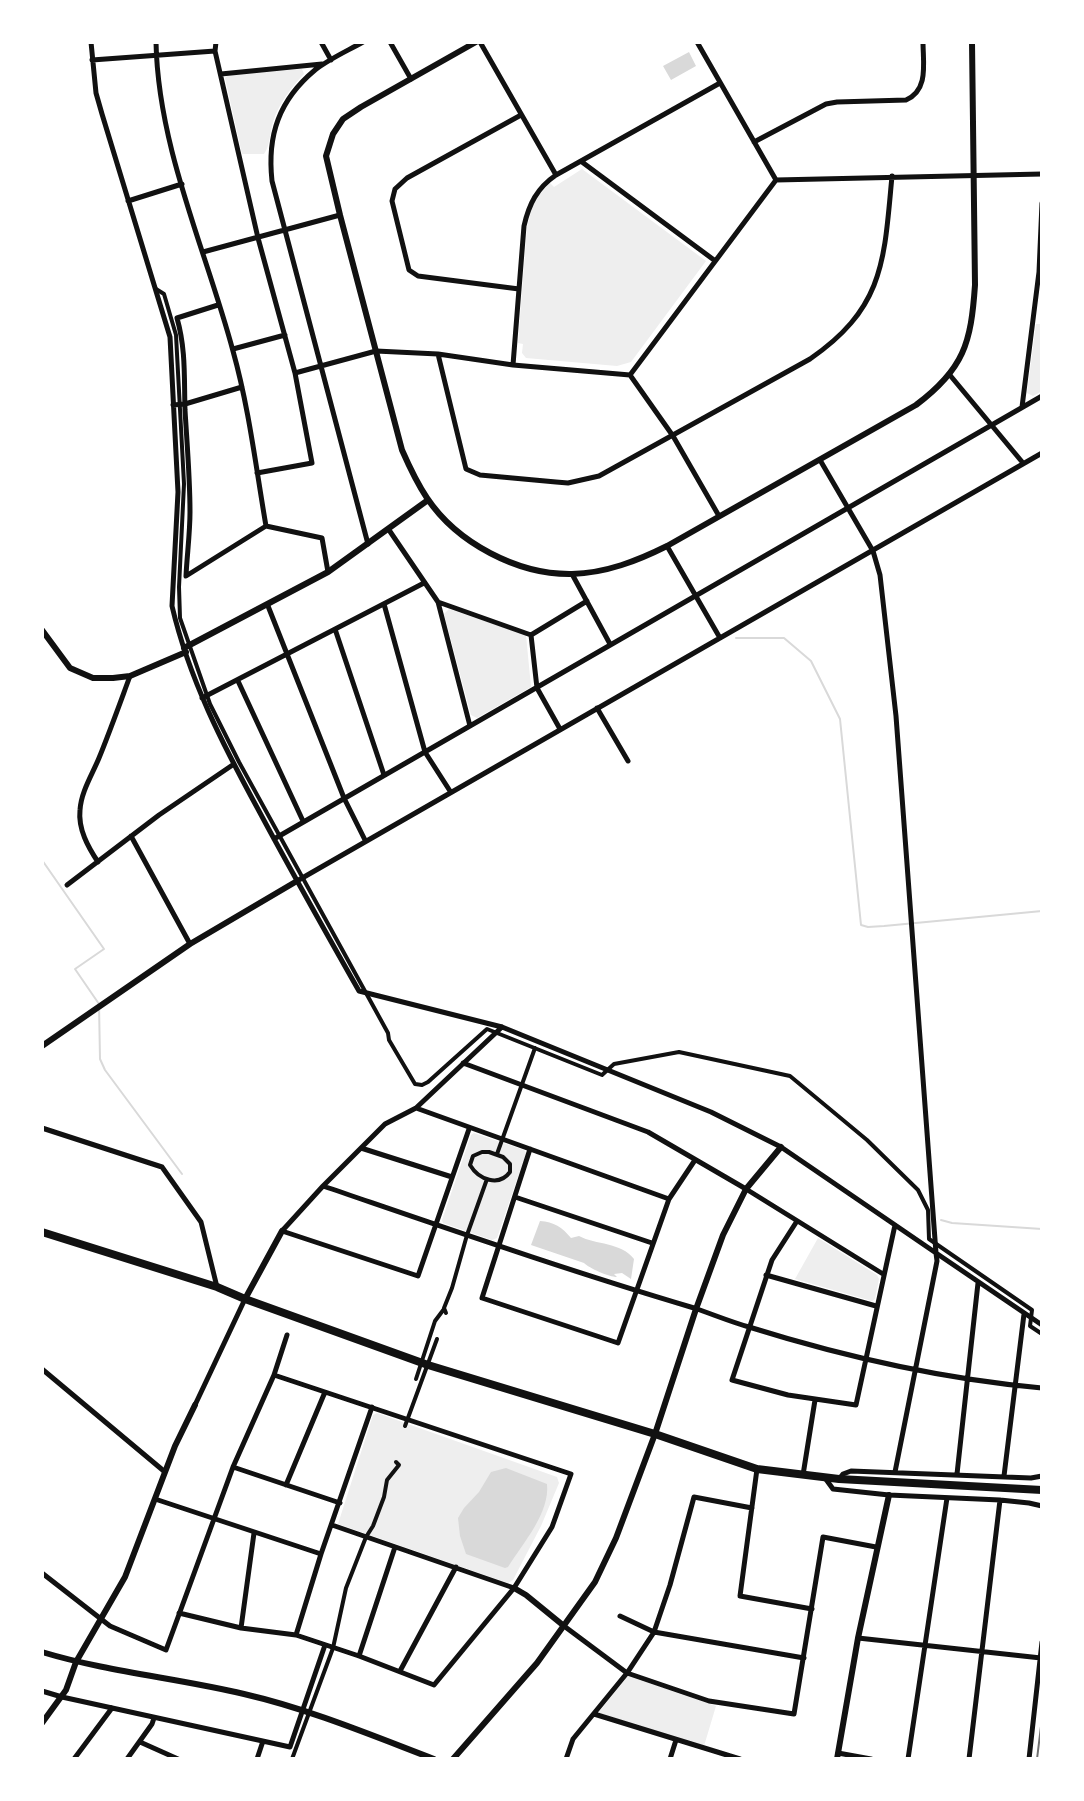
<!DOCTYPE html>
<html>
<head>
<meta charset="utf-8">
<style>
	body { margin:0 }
	#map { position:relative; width:1084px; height:1801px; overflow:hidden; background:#fff; font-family:"Open Sans",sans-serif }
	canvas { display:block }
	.frame { position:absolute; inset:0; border:44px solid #fff; pointer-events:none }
</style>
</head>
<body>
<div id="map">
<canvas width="1084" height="1801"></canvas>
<div class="frame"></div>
</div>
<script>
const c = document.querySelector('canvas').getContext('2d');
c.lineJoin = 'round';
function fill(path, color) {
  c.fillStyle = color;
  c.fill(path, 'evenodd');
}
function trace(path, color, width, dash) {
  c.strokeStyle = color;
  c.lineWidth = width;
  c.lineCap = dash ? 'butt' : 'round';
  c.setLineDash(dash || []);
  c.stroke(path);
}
const green = new Path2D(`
	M302,69l2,5c-13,14 -25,29 -31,48 -3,10 -3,24 -9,32h-22l-17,-76 3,-3z
	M582,169l124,92 -75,101 -14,4 -91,-8 -4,-5 1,-9 -5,-1 9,-116 5,-19 8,-14 10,-11 4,4z
	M1036,324h6v67l-9,5 -6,-3z
	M449,609l77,26 5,52 -54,31 -6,-3 -27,-101z
	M474,1133l50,17 2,3 -29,85 -5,2 -49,-17 -1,-3 29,-85z
	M818,1238l59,37 2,4 -4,20 -3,2 -77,-22z
	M377,1413l180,64 2,6 -18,43 -28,54 -5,3 -170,-59 35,-109z
	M628,1676l88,30 -12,40 -106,-33z`);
const water = new Path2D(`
	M689,52l7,14 -25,14 -8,-14z
	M540,1221c14,1 22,6 31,17l8,-2c17,9 42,6 55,23l-3,20 -9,-6 -8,1 3,3c-8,0 -28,-9 -33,-14l-53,-18z
	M506,1468l41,16c3,29 -24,59 -39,83l-3,1 -39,-14 -6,-18 -2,-18 6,-10 15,-16 12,-20z`);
const stream = new Path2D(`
	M736,638h48l27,23 29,58 21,206 7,2 16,-1 158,-15
	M42,860l62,89 -29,20 24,35 1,55 5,11 77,104
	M941,1220l11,3 90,6`);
const pedestrian = new Path2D(`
	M156,289l8,5 12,41 8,149 -5,103 1,31 30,86 29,58 149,271 1,7 26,44 7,1 6,-3 59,-53 115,46 12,-11 65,-12 111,24 77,64 51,50 10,20 1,29 103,71 -2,16 12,8
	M489,1152l14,5 7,7v8c-11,15 -31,8 -40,-7l3,-9 9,-4z
	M497,1154l38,-106
	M446,1313l-2,-5 8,-20 15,-53 20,-56
	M416,1379l19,-58 9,-12
	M405,1426l32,-87
	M292,1759l41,-111 13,-60 20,-51 7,-11 11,-29 3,-17 12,-15 -3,-3`);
const minor = new Path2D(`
	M91,42l5,51 6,21 68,223 8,155 -6,114c17,73 51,139 87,205 32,60 66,120 100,180l143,36 209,85 70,35 155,106 1,8 -42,211
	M156,42c2,106 50,208 77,309 16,57 23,117 33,175l56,12 6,34
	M216,42l-1,9 43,187 37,135 17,90 -55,10
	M321,42l10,18
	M363,42c-16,9 -34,17 -48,28 -36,30 -48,65 -43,111l96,363
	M390,42l21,37
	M480,42l76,133
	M697,42l79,138
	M92,60l123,-9
	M221,74l101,-10
	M754,142l72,-38 11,-2 69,-2c23,-10 17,-37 17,-58
	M582,162l132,98
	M128,201l54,-17
	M203,252l137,-37
	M519,289l-101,-13 -9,-6 -17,-69 3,-12 12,-11 114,-63
	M218,305l-41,13c9,32 7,59 8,92 2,34 5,68 5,102 0,21 -3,43 -4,64l80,-50
	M233,349l52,-14
	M438,354l28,115 14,6 76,7 12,1 31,-7 211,-117c75,-52 74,-99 82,-183
	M513,365l117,10
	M295,373l81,-22 62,3 75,11 11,-139c5,-22 13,-38 32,-51l164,-92
	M949,374l74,89
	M630,375l146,-195 266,-6
	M630,375l43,61 46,80
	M173,405l12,-1 57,-17
	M1022,407l17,-135 3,-69
	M820,460l53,91 7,24 16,141 40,537 106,72
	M389,530l49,72 93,33 56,-34
	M667,546l53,92
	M572,574l38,70
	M438,602l32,124
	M384,604l41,148 25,39
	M268,606l76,192 21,42
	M335,629l49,146
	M531,635l6,53 23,41
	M238,681l65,140
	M202,698l222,-115
	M597,708l31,53
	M131,836l59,108
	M274,839l768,-443
	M98,862c-10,-15 -20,-33 -18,-52 1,-18 12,-35 19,-52 11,-27 21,-55 31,-82
	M297,881l745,-428
	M67,885l92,-70 75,-51
	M463,1063l185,69 98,57 137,85
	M416,1108l253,91
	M42,1128l120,39 39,55 16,65
	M469,1129l-51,147 -136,-45 41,-45 62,-62 31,-16 86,-81
	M361,1148l91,29
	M530,1149l-48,149 136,45 51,-144 26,-39
	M323,1186c123,42 246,85 371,122 18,6 37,14 55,19 96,30 193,52 293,61
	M515,1197l137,46
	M797,1221l-25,39 -40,120 56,15 68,10 39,-180
	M766,1275l110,31
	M42,1369l123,103
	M195,1405l50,-106
	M233,1467l107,36
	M757,1469l-17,127 72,13
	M957,1474l21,-191
	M803,1475l12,-75
	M1004,1476l20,-162
	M825,1478l8,11 56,6 111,5 29,3 13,3
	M839,1479l4,-5 8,-3 180,7 11,-2
	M286,1485l39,-93
	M155,1499l166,55
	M332,1525l182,63
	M42,1573l68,53 56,24 67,-183 41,-92 13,-40
	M179,1613l62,15 55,7 63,21 75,29 80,-97 38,-61 19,-53 -297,-99
	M620,1616l34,16 150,26
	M564,1626l63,47 82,28 85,13 29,-177 53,10
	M241,1628l13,-95
	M296,1635l25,-81 51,-147
	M858,1638l183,20
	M359,1656l36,-109
	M400,1671l56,-104
	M42,1691l20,6 228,50 35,-102
	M594,1714l146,45
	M140,1742l38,17
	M838,1753l33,6
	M74,1759l38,-51
	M127,1759l25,-35 2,-6
	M257,1759l6,-18
	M566,1759l7,-20 54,-66 27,-41 16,-47 24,-88 58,11
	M670,1759l6,-19
	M908,1759l39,-261
	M969,1759l31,-259
	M1029,1759l13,-117`);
const tertiary = new Path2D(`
	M476,42l-115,65 -18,12 -10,15 -7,22 14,59 62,235c7,16 15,33 25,48 30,45 91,77 145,76 34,-1 65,-13 95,-28l249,-141c48,-36 55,-62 59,-120l-3,-243
	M42,630l28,38 23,10h20l17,-2 56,-24
	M184,648l144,-76 100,-72
	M42,1046l148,-102 107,-63
	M245,1299l37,-68
	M514,1588l12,7 38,31
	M42,1652c66,20 135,26 202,42 65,15 127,41 190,65
	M42,1723l24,-33 10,-28 49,-85 50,-131 20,-41
	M453,1759l84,-96 58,-81 21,-44 39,-104 41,-125 27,-74 23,-46 35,-42
	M837,1759l21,-121 31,-143`);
const primary = new Path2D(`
	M42,1232l175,55 28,12 183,66 227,69 102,35 82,10 203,11`);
const rail = new Path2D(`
	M1037,1759l5,-41`);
fill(green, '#eee');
fill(water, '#d9d9d9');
trace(stream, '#d9d9d9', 2);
trace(pedestrian, '#111', 4);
trace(minor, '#111', 5);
trace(tertiary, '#111', 6);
trace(primary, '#111', 8);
trace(rail, '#707070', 2);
</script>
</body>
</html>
